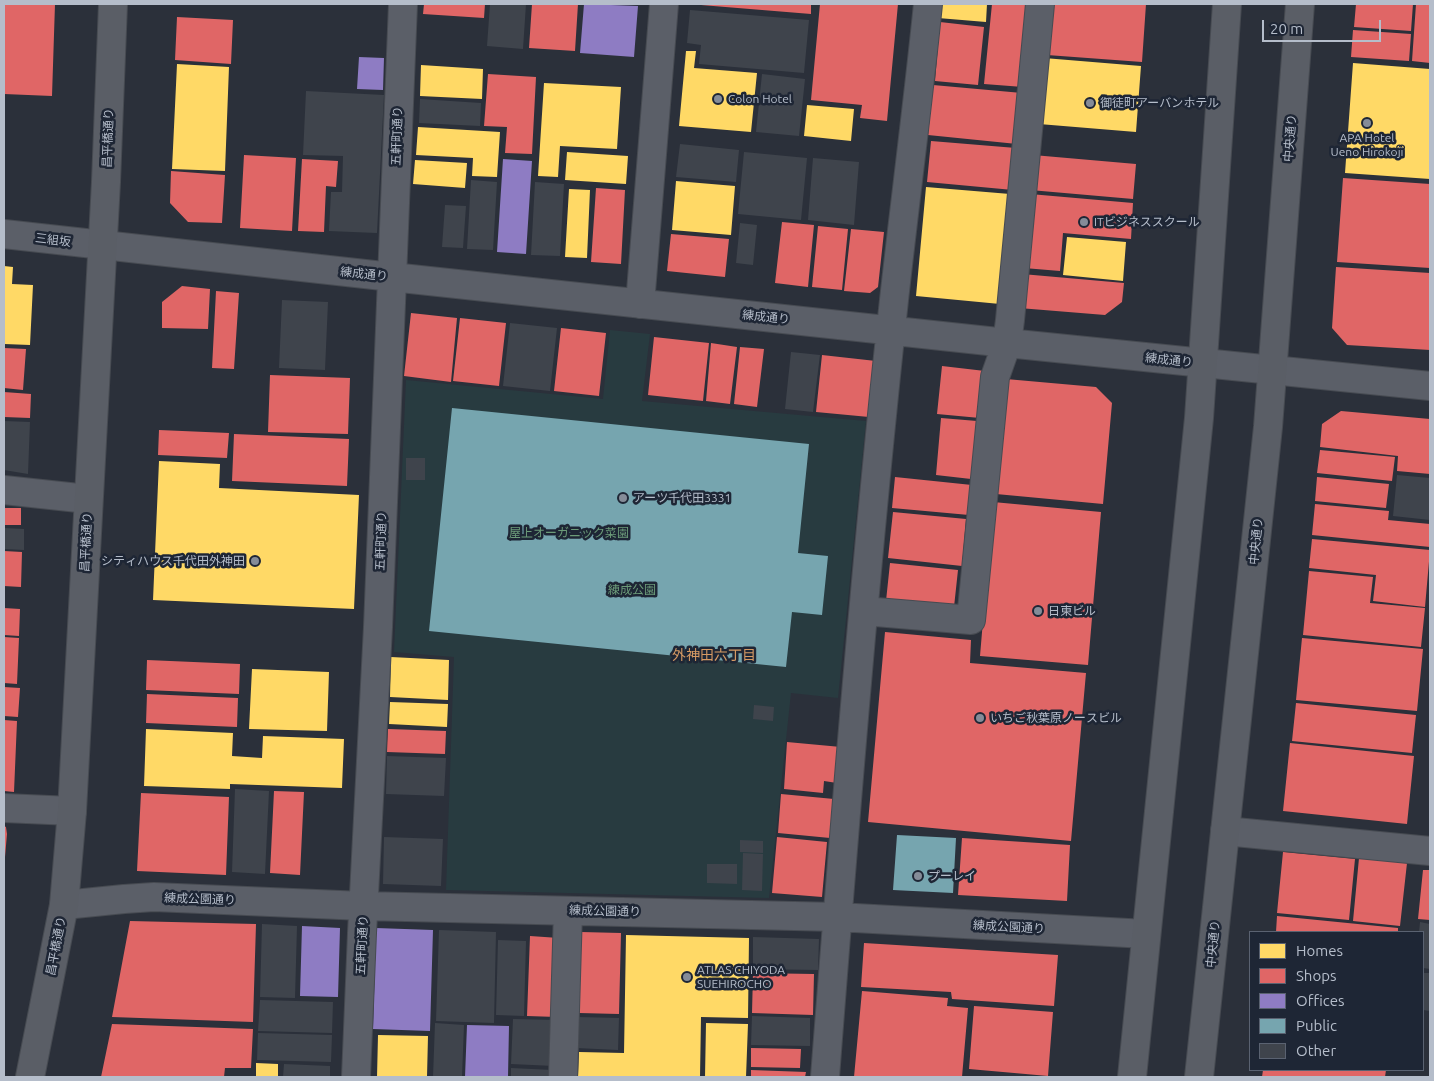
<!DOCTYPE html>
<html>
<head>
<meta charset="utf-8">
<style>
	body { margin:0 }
	#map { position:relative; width:1434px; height:1081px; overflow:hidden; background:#2b303a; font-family:Ubuntu,sans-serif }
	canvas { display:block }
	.frame { position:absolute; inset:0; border:5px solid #b5bdca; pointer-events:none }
	.legend { position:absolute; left:1249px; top:931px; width:175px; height:140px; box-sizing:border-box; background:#1e2635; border:1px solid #5a6271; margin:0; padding:6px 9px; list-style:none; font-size:15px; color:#b5bdca }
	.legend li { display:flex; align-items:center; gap:10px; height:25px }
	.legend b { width:25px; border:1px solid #5a6271 }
	.scale { position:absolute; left:1262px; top:20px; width:119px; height:22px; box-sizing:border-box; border:2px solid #b5bdca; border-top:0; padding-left:6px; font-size:15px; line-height:18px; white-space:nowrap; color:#b5bdca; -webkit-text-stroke:4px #1e2635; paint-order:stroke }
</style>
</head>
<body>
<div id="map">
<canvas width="1434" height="1081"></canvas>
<div class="frame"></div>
<ul class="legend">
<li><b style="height:14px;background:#ffd966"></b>Homes</li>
<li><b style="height:14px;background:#e06666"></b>Shops</li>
<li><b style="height:14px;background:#8e7cc3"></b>Offices</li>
<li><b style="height:14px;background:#76a5af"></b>Public</li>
<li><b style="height:14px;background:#3f444c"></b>Other</li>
</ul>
<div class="scale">20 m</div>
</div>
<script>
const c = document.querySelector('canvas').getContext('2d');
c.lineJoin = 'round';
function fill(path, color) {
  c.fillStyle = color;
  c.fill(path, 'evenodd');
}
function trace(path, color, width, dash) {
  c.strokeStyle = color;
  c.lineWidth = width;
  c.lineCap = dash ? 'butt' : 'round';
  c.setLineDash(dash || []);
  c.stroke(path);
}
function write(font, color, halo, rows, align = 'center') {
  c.font = font + ' Ubuntu,"Noto Sans JP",sans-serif';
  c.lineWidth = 5;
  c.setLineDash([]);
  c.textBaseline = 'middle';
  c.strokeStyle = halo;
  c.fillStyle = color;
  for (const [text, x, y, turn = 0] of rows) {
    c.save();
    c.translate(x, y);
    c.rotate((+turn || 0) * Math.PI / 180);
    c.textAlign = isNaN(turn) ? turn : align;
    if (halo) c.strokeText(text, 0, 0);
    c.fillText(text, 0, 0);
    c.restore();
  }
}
const green = new Path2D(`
	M610,330l40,4 -8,67 224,20 -28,277 -47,-5 -22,205 -323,-8 8,-233 -60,-5 12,-272 197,19z`);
const homes = new Path2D(`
	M940,4h47l-1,18 -48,-4z
	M686,51h10l-2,17 63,5 -6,59 -72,-6z
	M1044,58l97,8 -5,66 -97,-8z
	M1353,63l77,6v110l-85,-6z
	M177,64l52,3 -4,104 -53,-2z
	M421,65l62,4 -1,30 -62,-3z
	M544,83l77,4 -4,62 -57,-3 -2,31 -20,-1z
	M807,105l47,4 -3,32 -47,-5z
	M418,127l82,5 -3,45 -25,-1 1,-18 -57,-3z
	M567,152l61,4 -2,28 -61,-4z
	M415,160l52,3 -2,25 -52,-4z
	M676,181l59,5 -4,49 -59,-5z
	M926,187l84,7 -10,110 -84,-8z
	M569,189l21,1 -3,68 -22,-1z
	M1067,237l59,5 -3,39 -60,-6z
	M4,266l9,1 -1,17 21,1 -3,60 -26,-1z
	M159,461l61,3 -1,24 140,7 -5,114 -201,-9z
	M391,657l58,3 -1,40 -58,-3z
	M252,669l77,3 -2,59 -78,-2z
	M390,702l58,2 -1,23 -58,-3z
	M146,729l87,4 -1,23 30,2 1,-22 81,3 -2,49 -112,-4v5l-86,-3z
	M626,935l123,3 -1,80 -47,-1 -1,60h-122l1,-25 45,1z
	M706,1023l42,1 -2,53h-41z
	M378,1035l50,1 -1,41h-50z
	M256,1063l22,1v13h-22z`);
const shops = new Path2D(`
	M4,4h51l-3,92 -48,-2z
	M424,4h61l-1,14 -61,-4z
	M532,4h46l-3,47 -46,-3z
	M701,4h110v10l-110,-9z
	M820,4h78l-11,117 -27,-3 2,-13 -51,-5z
	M992,4h39l-8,83 -39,-3z
	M1051,4h95l-4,58 -95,-7z
	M1356,4h57l-2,27 -57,-4z
	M1416,4h14v59l-18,-2z
	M177,17l56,3 -2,44 -56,-4z
	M940,22l44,5 -6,58 -43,-4z
	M1353,30l58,4 -2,27 -58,-4z
	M488,74l48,3 -4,77 -27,-1 2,-26 -23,-1z
	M933,85l89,8 -5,51 -89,-9z
	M931,141l85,7 -3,42 -86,-8z
	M244,155l52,3 -4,73 -52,-3z
	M1033,155l103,9 -3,35 -103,-9z
	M302,159l36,2 -2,26 -10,-1 -2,46 -26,-1z
	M171,171l54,4 -3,48 -34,-1 -18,-19z
	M1343,178l87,6v84l-93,-6z
	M596,188l29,2 -4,74 -30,-2z
	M1030,194l103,9 -2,36 -68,-6 -3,38 -36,-3z
	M782,222l32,3 -6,62 -33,-4z
	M818,226l30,3 -6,61 -30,-3z
	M851,229l33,3 -6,55 -8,6 -26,-2z
	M671,234l58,5 -4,38 -58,-6z
	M1336,267l94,6v77l-83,-5 -15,-17z
	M1022,274l102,9 -2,19 -17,13 -86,-7z
	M182,286l28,3 -2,40 -46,-1v-26z
	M216,291l23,2 -5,76 -22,-1z
	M411,313l46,5 -6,64 -47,-6z
	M460,318l46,5 -7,63 -46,-5z
	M561,328l45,5 -7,63 -45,-5z
	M654,337l55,6 -6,58 -55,-6z
	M711,343l26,4 -7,57 -24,-3z
	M740,347l24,2 -7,58 -23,-3z
	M4,348l22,1 -3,41 -19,-2z
	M822,355l54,6 -7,56 -53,-5z
	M942,366l43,5 -5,47 -43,-4z
	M270,375l80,3 -2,56 -80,-2z
	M1006,379l90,8 16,16 -9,101 -107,-10z
	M4,392l27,2 -1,24 -26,-1z
	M1341,411l89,8v55l-33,-3 1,-15 -78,-9 2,-23z
	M941,418l36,3 -6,58 -35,-4z
	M159,430l70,3 -2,25 -69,-3z
	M234,434l115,5 -2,47 -115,-5z
	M1320,450l75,7 -3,24 -75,-8z
	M895,477l77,8 -3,30 -77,-7z
	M1317,477l72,7 -3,24 -71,-7z
	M993,502l108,10 -13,153 -108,-9z
	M1315,504l74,7 -1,9 42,4v23l-118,-12z
	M4,508h17v17h-17z
	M893,512l73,7 -4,47 -74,-8z
	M1312,539l118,11 -5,57 -52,-6 3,-26 -67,-7z
	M4,551l18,1 -1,35 -17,-1z
	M890,563l68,7 -4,37 -68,-6z
	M1309,571l64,6 -3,26 55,5 -4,39 -118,-12z
	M4,608l16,1 -1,27 -15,-1z
	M885,632l86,8 -1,23 116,10 -15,168 -203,-19z
	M4,637l15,1 -2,46 -13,-1z
	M1302,638l121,11 -6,62 -121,-11z
	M147,660l93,4 -1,30 -93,-4z
	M4,687l16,1 -2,29 -14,-1z
	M147,694l91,4 -1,29 -91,-4z
	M1296,703l120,12 -4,38 -120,-12z
	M4,720l13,1 -3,71 -10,-1z
	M388,729l58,2 -1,23 -58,-2z
	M787,742l54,5 -4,36 -13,-2 -1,12 -39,-4z
	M1290,743l124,13 -7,68 -124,-13z
	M274,791l30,1 -4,83 -30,-2z
	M141,793l88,4 -3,78 -89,-4z
	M781,794l53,5 -4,39 -52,-5z
	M4,826l2,1 1,7 -2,23h-1z
	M777,837l50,5 -5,55 -50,-4z
	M962,838l108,7 -3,56 -109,-6z
	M1283,852l72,7 -6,61 -72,-7z
	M1359,858l48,5 -7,63 -47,-5z
	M1423,870h7v50l-12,-1z
	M1277,916l121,12v4h-122z
	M130,921l126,3 -3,98 -141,-5z
	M581,932l40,1 -2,81 -40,-1z
	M530,936l29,2 -2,79 -30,-1z
	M864,943l194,12 -4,51 -102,-7 -1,-7 -90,-5z
	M753,973l61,1 -1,41 -61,-2z
	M862,991l86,7 -1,8 21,2 -6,69h-108z
	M974,1006l79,6 -5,64 -79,-7z
	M112,1024l141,5 -2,39h-26l-1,9h-123z
	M751,1048l50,1 -1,19 -49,-1z
	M751,1070l55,2 -1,5h-54z
	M1263,1070h123l-1,7h-123z`);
const offices = new Path2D(`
	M584,4l54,2 -4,51 -54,-4z
	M359,57l25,1 -1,32 -26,-1z
	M503,159l29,2 -6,93 -29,-2z
	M302,926l38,2 -2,69 -38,-1z
	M376,928l57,2 -3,101 -57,-2z
	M467,1025l42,1 -1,51h-43z`);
const public = new Path2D(`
	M452,408l357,36 -11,109 30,3 -6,59 -30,-3 -6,55 -357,-36z
	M897,835l59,3 -3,55 -60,-3z`);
const building = new Path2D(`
	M490,4h36l-3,45 -36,-3z
	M690,10l119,10 -5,53 -105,-9 2,-19 -14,-2z
	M762,74l43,5 -6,57 -43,-4z
	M306,91l78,4 -7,138 -48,-2 2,-39h11l1,-36 -40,-1z
	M420,99l61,4 -1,23 -61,-3z
	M680,144l59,6 -3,32 -60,-5z
	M744,152l63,6 -6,62 -63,-6z
	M813,158l46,4 -5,63 -46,-5z
	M471,180l26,2 -4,68 -26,-1z
	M535,182l29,2 -4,72 -29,-1z
	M445,205l21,1 -3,42 -21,-1z
	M740,223l17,2 -4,40 -17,-2z
	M282,300l46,2 -3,68 -46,-2z
	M510,323l47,5 -7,63 -47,-5z
	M791,352l29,3 -7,57 -28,-3z
	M4,421l26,1 -2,52 -24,-4z
	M406,458h19v22h-19z
	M1397,475l33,3v42l-37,-4z
	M4,528l20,1v21l-20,-1z
	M754,705l20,2 -1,14 -20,-2z
	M387,756l59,2 -2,38 -58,-2z
	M235,789l34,2 -4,83 -33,-2z
	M384,837l59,2 -2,47 -58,-2z
	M740,840l23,1v12l-23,-1z
	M743,853l20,1 -1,37 -20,-1z
	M707,864h30v20l-30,-1z
	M1420,922l10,2v45l-7,-1v-36h-4z
	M262,924l35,2 -2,72 -35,-1z
	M439,930l57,2 -2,91 -58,-2z
	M753,937l66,2 -1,31 -65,-1z
	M498,940l28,1 -2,75 -28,-1z
	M1423,973h7v38l-7,-1z
	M260,1000l73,2 -1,31 -74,-2z
	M752,1016l58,2v28l-59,-1z
	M578,1017l41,1 -1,32 -42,-2z
	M513,1019l42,1 -1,46 -43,-2z
	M435,1023l29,2 -2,52h-29z
	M258,1033l74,2 -1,27 -74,-2z
	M284,1064l46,2v11h-47z
	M511,1068l42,2v7h-42z`);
const street = new Path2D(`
	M4,234l388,43 615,66 423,43
	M640,304l24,-300
	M4,490l84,9
	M864,611l107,9 24,-243 12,-34 3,-23 30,-316
	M4,808l68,3
	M1225,831l205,20
	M64,905l60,-6 30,-2 209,9 474,11 309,17
	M356,1077l6,-144 16,-306 25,-623
	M563,1077l5,-166
	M825,1077c20,-259 41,-519 69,-777 11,-99 24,-197 34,-296`);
const secondary = new Path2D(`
	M30,1077l34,-172 8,-94 34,-629 7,-178
	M1132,1077l67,-659 28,-414
	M1199,1077l69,-650 32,-423`);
const markers = [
	[718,99,5,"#858c98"],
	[1090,103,5,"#858c98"],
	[1367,123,5,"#858c98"],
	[1084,222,5,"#858c98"],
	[623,498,5,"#858c98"],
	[255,561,5,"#858c98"],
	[1038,611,5,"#858c98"],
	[980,718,5,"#858c98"],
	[918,876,5,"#858c98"],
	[687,977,5,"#858c98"]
];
const poiNames = [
	["Colon Hotel",728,99],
	["御徒町アーバンホテル",1100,103],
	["APA Hotel",1367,138,"center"],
	["Ueno Hirokoji",1367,152,"center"],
	["ITビジネススクール",1094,222],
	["アーツ千代田3331",633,498],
	["シティハウス千代田外神田",245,561,"right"],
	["日東ビル",1048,611],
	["いちご秋葉原ノースビル",990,718],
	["プーレイ",928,876],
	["ATLAS CHIYODA",697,970],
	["SUEHIROCHO",697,984]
];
const streetNames = [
	["五軒町通り",397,136,-88],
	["昌平橋通り",108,138,-88],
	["中央通り",1290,138,-85],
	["三組坂",53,240,7],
	["練成通り",364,274,6],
	["練成通り",766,317,6],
	["練成通り",1169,360,6],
	["五軒町通り",381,541,-88],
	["中央通り",1256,541,-84],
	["昌平橋通り",86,542,-87],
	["練成公園通り",200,899,2],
	["練成公園通り",605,911,1],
	["練成公園通り",1009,927,3],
	["中央通り",1213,944,-84],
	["五軒町通り",362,945,-87],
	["昌平橋通り",56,946,-79]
];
const parkNames = [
	["屋上オーガニック菜園",569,533],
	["練成公園",632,590]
];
const neighbourhoodNames = [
	["外神田六丁目",714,655]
];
fill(green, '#283b40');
fill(homes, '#ffd966');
fill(shops, '#e06666');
fill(offices, '#8e7cc3');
fill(public, '#76a5af');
fill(building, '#3f444c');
trace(street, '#474b52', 30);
trace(secondary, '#474b52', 30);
trace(street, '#5b5f68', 28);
trace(secondary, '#5a5e66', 28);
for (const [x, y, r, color] of markers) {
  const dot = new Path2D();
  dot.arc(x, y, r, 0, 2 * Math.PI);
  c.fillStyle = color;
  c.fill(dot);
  trace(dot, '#1e2635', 2);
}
write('12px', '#b5bdca', '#1e2635', poiNames, 'left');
write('12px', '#b5bdca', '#1e2635', streetNames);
write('12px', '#6c9b79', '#1e2635', parkNames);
write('14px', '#d69a64', '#1e2635', neighbourhoodNames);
</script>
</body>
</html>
